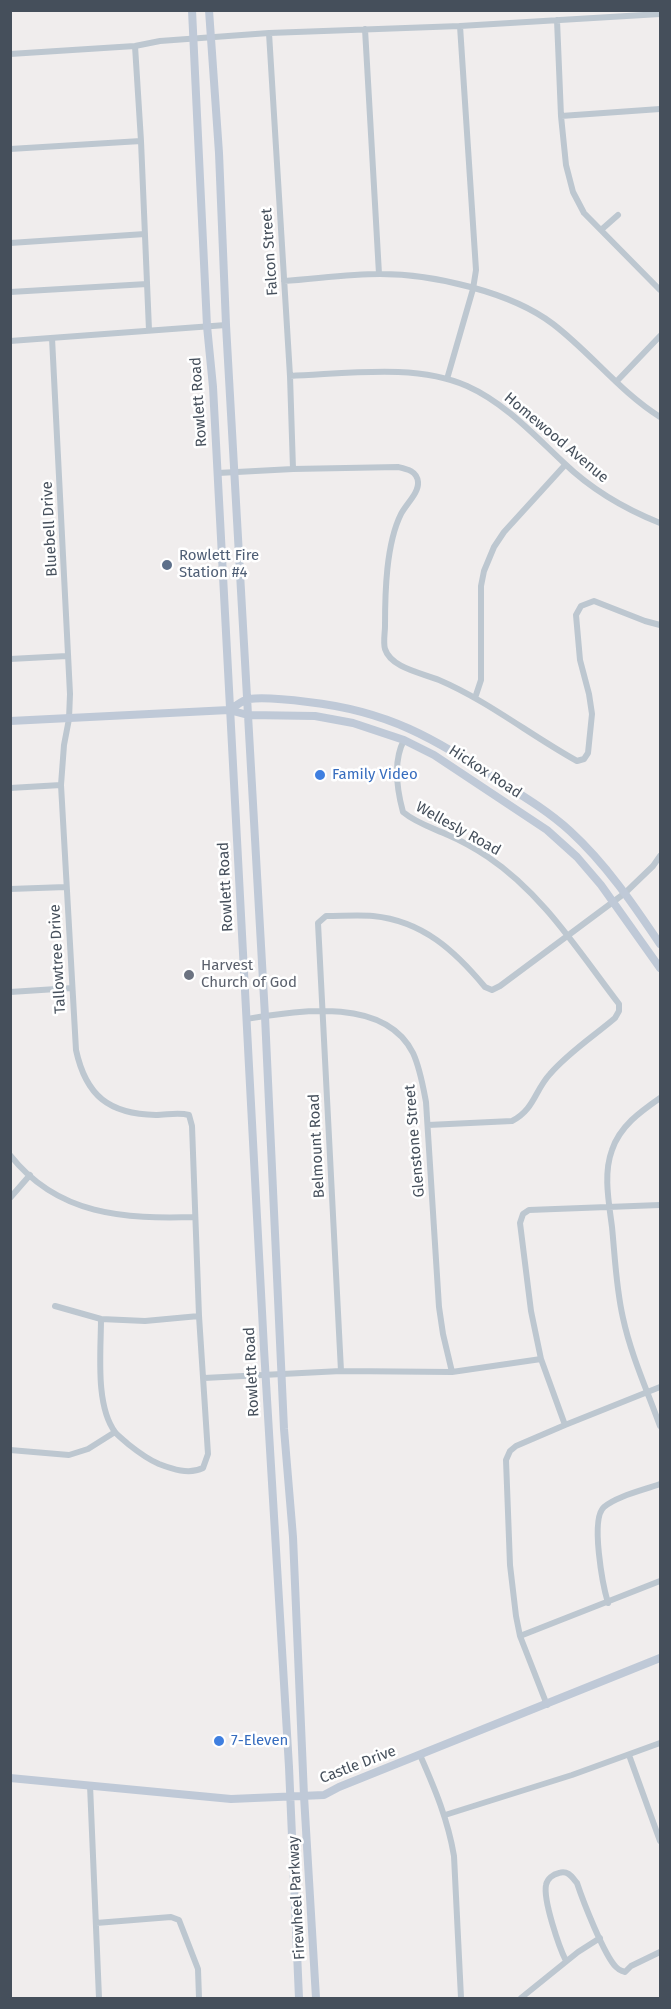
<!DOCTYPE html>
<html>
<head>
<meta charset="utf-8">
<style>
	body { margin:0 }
	#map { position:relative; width:671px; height:2009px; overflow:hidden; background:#f0eded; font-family:"Fira Sans",sans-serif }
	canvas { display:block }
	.frame { position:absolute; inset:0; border:12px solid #454f5b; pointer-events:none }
</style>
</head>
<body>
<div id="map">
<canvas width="671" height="2009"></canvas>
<div class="frame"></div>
</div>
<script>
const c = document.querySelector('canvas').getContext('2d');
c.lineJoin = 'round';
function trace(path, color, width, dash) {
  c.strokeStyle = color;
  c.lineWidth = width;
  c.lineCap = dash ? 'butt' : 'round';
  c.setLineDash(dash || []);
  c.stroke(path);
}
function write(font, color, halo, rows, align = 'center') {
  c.font = font + ' "Fira Sans",sans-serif';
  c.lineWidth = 5;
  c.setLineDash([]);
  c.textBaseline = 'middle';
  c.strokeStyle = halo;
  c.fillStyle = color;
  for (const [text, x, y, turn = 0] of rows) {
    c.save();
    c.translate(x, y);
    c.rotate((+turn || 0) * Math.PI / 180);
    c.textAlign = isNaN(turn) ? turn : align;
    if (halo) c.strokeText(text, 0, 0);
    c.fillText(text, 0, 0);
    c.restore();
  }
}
const street = new Path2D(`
	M557,20l4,96 5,49 7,27 11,21 76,77
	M365,29l14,245
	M269,33l21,343 3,93
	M135,46l6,95 8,189
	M10,54l125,-8 25,-5 109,-8 191,-7 200,-12
	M561,116l99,-7
	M10,149l131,-8
	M601,230l17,-15
	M10,243l135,-9
	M284,281c31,-2 64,-7 96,-7 53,0 131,18 173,50 38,29 67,68 107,93
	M10,292l137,-8
	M52,338l18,356 -1,25 -5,26 -3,40 15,265c10,46 33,64 80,65 11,0 22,-3 33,0l3,11 7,190 9,138 -5,14c-14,7 -31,1 -44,-4 -12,-5 -21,-12 -31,-20 -4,-4 -10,-8 -13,-12 -20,-27 -14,-81 -14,-113
	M10,341l216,-16
	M290,376c55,-2 126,-13 177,10 38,17 67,49 97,77 27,26 61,46 96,60
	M447,379l26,-90 3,-19 -16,-244
	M617,381l43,-45
	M218,473l75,-4 105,-2c9,2 19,4 20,15 1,11 -12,22 -17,32 -15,30 -16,79 -16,112 0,7 -2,16 0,23 6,19 37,24 54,31 49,21 91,55 138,81l7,-2 4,-6 4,-39 -3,-20 -9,-34 -4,-45 5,-9 13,-5 51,20 15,4
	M10,659l57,-3
	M475,698l6,-18v-94l3,-15 10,-24 10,-15 61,-67
	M404,740c-11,21 -7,50 -1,72 13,11 30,16 45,23 14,6 28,14 40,22 55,37 91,95 131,147v7l-4,7c-21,18 -46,34 -65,56 -15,16 -16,36 -38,47l-84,4
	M10,788l51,-3
	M10,889l56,-2
	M10,992l62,-4
	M246,1019c52,-8 138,-23 167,34 7,15 10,33 13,49l13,205 4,27 9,38
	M660,1098c-20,14 -40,28 -48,52 -9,24 -3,53 0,77 3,30 4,61 11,91 8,37 24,72 37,108
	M10,1155c48,61 115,64 185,62
	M10,1198l20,-23
	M55,1306l46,13 44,2 54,-5
	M341,1371l-23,-448 8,-7c16,0 32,-1 47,0 50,5 82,35 112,71l7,3 8,-4 125,-93 28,-27 7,-10
	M204,1378l137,-7 111,1 89,-13
	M565,1425l-24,-66 -10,-48 -11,-88 3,-9 6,-4 131,-5
	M10,1450l59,5 19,-6 27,-17
	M608,1603c-5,-17 -18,-84 -4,-96 13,-11 40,-17 56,-23
	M520,1636l140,-55
	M547,1705l-27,-69 -4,-20 -6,-51 -4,-105 4,-9 6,-5 49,-21 95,-38
	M420,1755c15,34 28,65 34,101l7,142
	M629,1755l31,86
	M90,1785l9,213
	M445,1815l127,-40 88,-32
	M96,1923l75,-6 8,3 19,49 1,29
	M566,1961c-7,-14 -23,-61 -20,-76 1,-6 7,-11 13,-12 9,-3 13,4 18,10 6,18 27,72 39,84 4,4 4,3 9,5l6,-6 29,-14
	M521,1998l57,-46 22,-14`);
const secondary = new Path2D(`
	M192,10l15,316 6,61 8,151 43,811 25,418 10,231
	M209,10l10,143 7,172 39,691 19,413 9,108 11,259 12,202
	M229,710c6,-3 13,-10 20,-11 16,-2 43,1 59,3 81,9 125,36 191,79 24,15 49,30 71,50 36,33 63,73 90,113
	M10,721l219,-11 19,5 67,1 38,7 51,17 30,15 113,75 30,27 24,28 59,83
	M10,1778l221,21 93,-4 15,-8 321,-129`);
const markers = [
	[167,565,6,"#5c6f8a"],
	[320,775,6,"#3f7fe0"],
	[189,975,6,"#6b7280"],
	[219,1741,6,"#3f7fe0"]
];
const streetNames = [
	["Falcon Street",270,252,-94],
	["Rowlett Road",199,402,-94],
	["Homewood Avenue",556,438,40],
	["Bluebell Drive",50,529,-93],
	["Hickox Road",485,772,33],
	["Wellesly Road",458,829,29],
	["Rowlett Road",226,887,-93],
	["Tallowtree Drive",58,959,-93],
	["Glenstone Street",415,1141,-95],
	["Belmount Road",317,1146,-93],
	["Rowlett Road",252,1372,-93],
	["Castle Drive",358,1765,-21],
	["Firewheel Parkway",297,1898,-93]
];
const serviceNames = [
	["Rowlett Fire",179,556],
	["Station #4",179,573]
];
const shopNames = [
	["Family Video",332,775],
	["7-Eleven",231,1741]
];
const worshipNames = [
	["Harvest",201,966],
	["Church of God",201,983]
];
trace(street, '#bdc7d0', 6);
trace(secondary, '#bfc9d7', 8);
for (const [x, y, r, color] of markers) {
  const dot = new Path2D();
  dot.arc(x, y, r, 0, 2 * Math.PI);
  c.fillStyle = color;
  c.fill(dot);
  trace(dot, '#fff', 2);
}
write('15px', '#454f5b', '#fff', streetNames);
write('15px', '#4e5e75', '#fff', serviceNames, 'left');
write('15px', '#366cbe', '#fff', shopNames, 'left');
write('15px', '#5b616d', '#fff', worshipNames, 'left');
</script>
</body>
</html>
